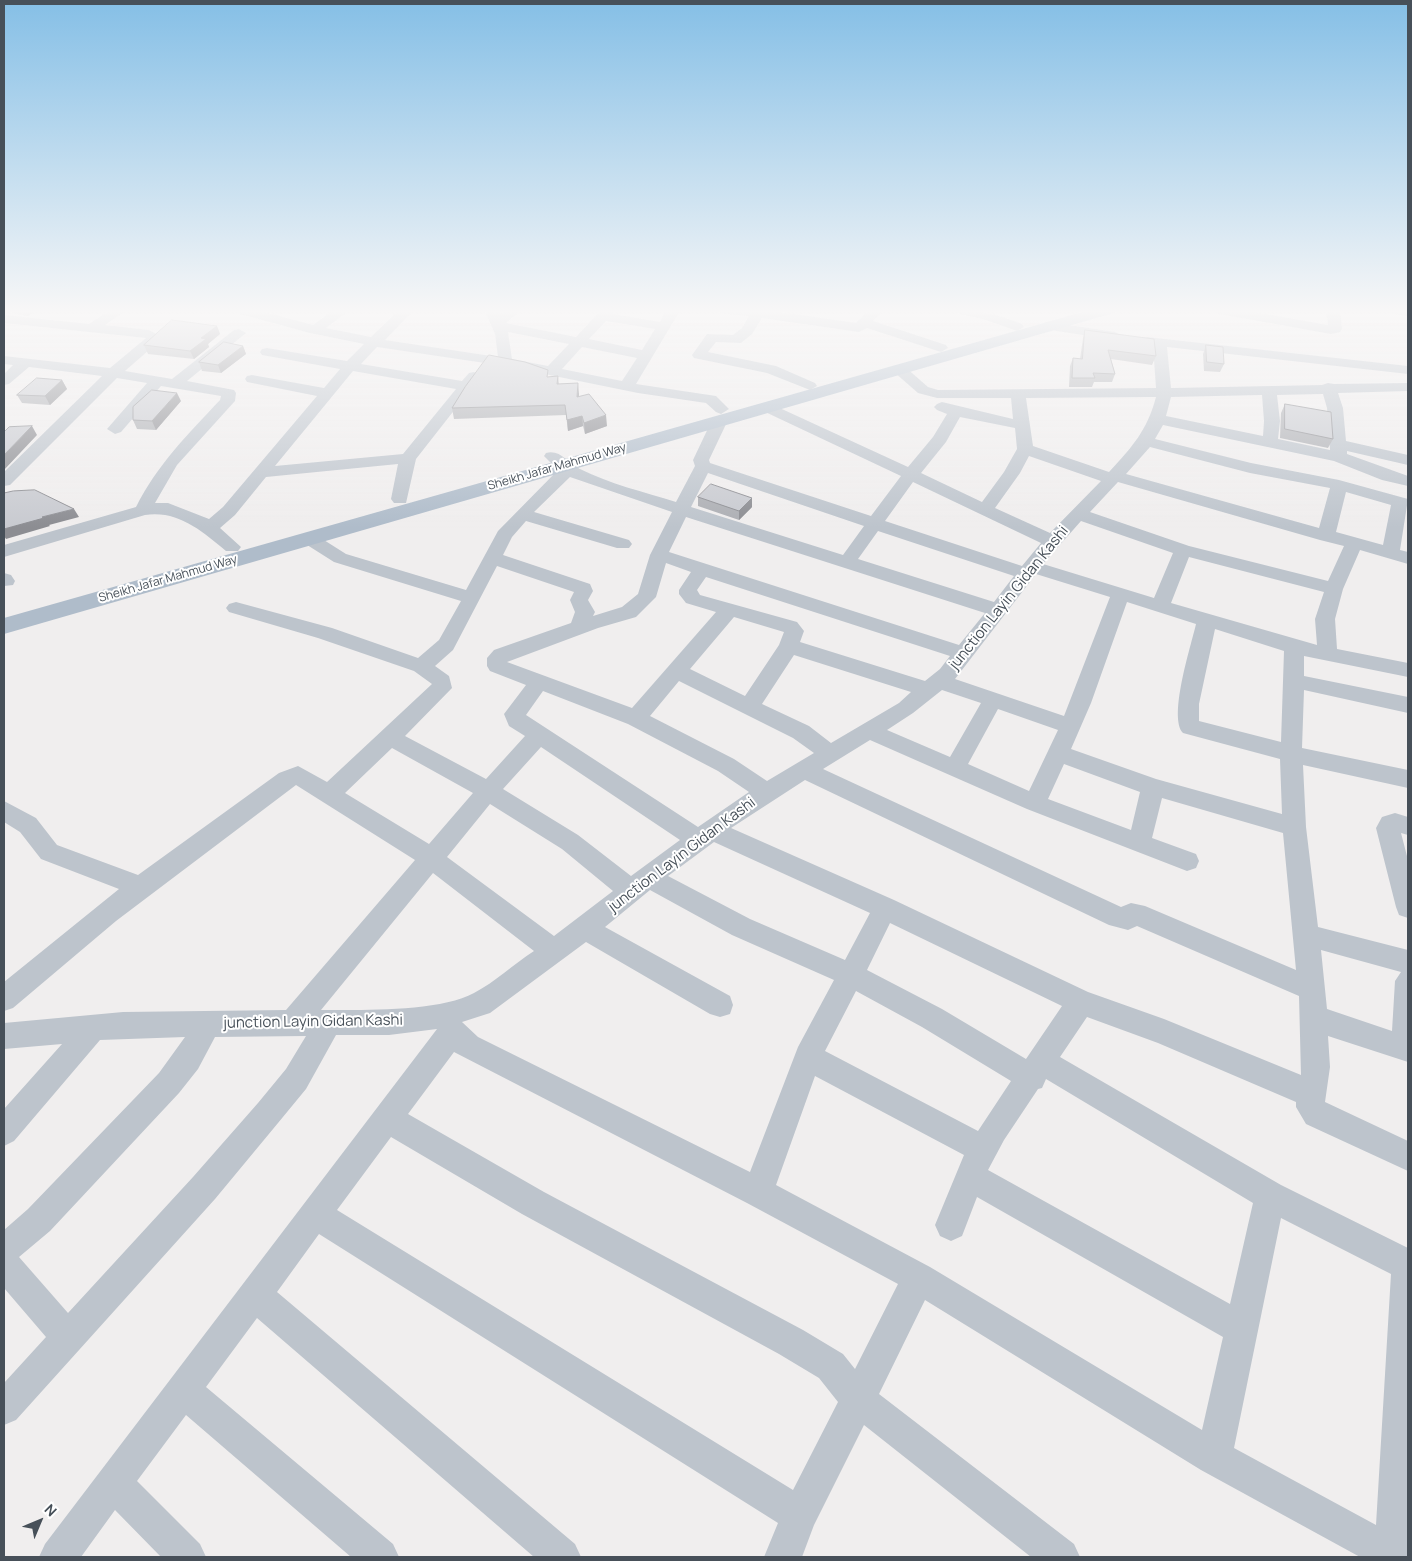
<!DOCTYPE html>
<html>
<head>
<meta charset="utf-8">
<style>
	body { margin:0 }
	#map { position:relative; width:1412px; height:1561px; overflow:hidden; background:#f0eeee; font-family:Manrope,sans-serif }
	canvas { display:block }
	.frame { position:absolute; inset:0; border:5px solid #475059; pointer-events:none }
	.north { position:absolute; left:15px; top:1496px; width:50px; height:50px; -webkit-text-stroke:4px #fff; paint-order:stroke; rotate:45deg; font-size:14px; font-weight:700; line-height:20px; text-align:center; color:#475059 }
	.north::after { content:''; display:block; margin:auto; width:18px; height:22px; background:#475059; clip-path:polygon(50% 0,100% 100%,50% 72%,0 100%) }
</style>
</head>
<body>
<div id="map">
<canvas width="1412" height="1561"></canvas>
<div class="frame"></div>
<div class="north">N</div>
</div>
<script>
const c = document.querySelector('canvas').getContext('2d');
c.lineJoin = 'round';
function fill(path, color) {
  c.fillStyle = color;
  c.fill(path, 'evenodd');
}
function trace(path, color, width, dash) {
  c.strokeStyle = color;
  c.lineWidth = width;
  c.lineCap = dash ? 'butt' : 'round';
  c.setLineDash(dash || []);
  c.stroke(path);
}
function write(font, color, halo, rows, align = 'center') {
  c.font = font + ' Manrope,sans-serif';
  c.lineWidth = 4;
  c.setLineDash([]);
  c.textBaseline = 'middle';
  c.strokeStyle = halo;
  c.fillStyle = color;
  for (const [text, x, y, turn = 0] of rows) {
    c.save();
    c.translate(x, y);
    c.rotate((+turn || 0) * Math.PI / 180);
    c.textAlign = isNaN(turn) ? turn : align;
    if (halo) c.strokeText(text, 0, 0);
    c.fillText(text, 0, 0);
    c.restore();
  }
}
const minor = new Path2D(`
	M112,309h16l-23,16 44,5 11,6 -3,7 -32,28 47,8 62,-49 5,-1 7,4 -59,48 47,9 2,3 -1,8 -58,64 -22,38h13l41,16 14,-12 94,-111 -70,-14 -2,-3 2,-3 5,-1 72,13 16,-19 -78,-14 -2,-3 2,-3 5,-1 80,13 17,-17 -54,-11 -77,-21 -2,-3h22l60,16 22,-16h16l-25,19 45,9 29,-28h15l-30,31 113,17 -3,-23 -11,-25h14l3,5 6,-5h15l-16,14 70,14 26,-28h14l-4,5 48,8 7,-13h14l-45,75 80,12 13,13 -8,5 -5,-2 -10,-9 -68,-10 -133,-27 -128,-19 -16,17 101,17 7,-8 5,-1 7,4 -65,83 -10,44h-12l-3,-4 7,-35 -132,13 -31,38 -15,13 21,19 -3,4h-12c-24,-20 -48,-41 -81,-36l-141,42v-12l132,-38c21,-42 52,-73 84,-107l1,-4 -60,-10 -40,46 -6,2 -8,-5 40,-46 -30,-5 -107,107 -6,1v-14l98,-96 -73,-9 -20,17 -5,1v-11l9,-9 -9,-1v-8l106,12 36,-30 -142,-15v-8l85,9zM606,321l49,8 -13,21 -53,-11zM508,332l61,12 -21,22 -36,-7zM582,347l55,11 -15,23 -60,-12zM353,371l103,18 -53,65 -128,12z
	M714,309h44l98,14 14,-14h14l-11,12 73,24 2,3 -7,4 -74,-24 -8,4 -97,-14 -10,16 -11,9 -25,-1 -8,10 68,14 39,17 2,3 -7,4 -43,-17 -73,-15 -2,-3 15,-21 26,1 9,-7 7,-12 -28,-3z
	M951,309c26,0 47,6 71,15l2,3 -7,4 -31,-11 -33,-8z
	M1207,309h30l91,16 -2,-16h14l2,20 -2,3 -9,2 -117,-21z
	M1382,309h26v7l-24,-4z
	M1049,322l66,10 7,4 -7,4 -71,-11 -2,-3 2,-3z
	M1147,337l261,29v8l-241,-27 4,41 151,-3 6,-2 6,1 74,-1v8l-70,2 5,15 3,33 62,14v10l-61,-14v3l61,22v10l-26,-6 -48,-19 -171,-36 -8,14 96,24 88,17 69,19 -8,51 8,2v12l-48,-14 -17,39 -8,30 2,30 71,14v14l-104,-21v20l104,21v16l-104,-23 -2,58 106,22v18l-105,-23 3,62 12,100 90,23v112l-80,-26 2,31 -5,35 83,39v30l-102,-47 -10,-17v-5l-138,-59 -71,-26 -27,40 221,128 127,63v309h-48l-159,-87 -276,-170 -46,94 195,150 6,13h-49l-167,-132 -50,100 -12,32h-38l14,-34 -459,-289 -42,58 298,252 6,13h-47l-277,-239 -51,69 187,157 6,13h-48l-165,-142 -49,66 63,63 6,13h-45l-46,-47 -34,47h-42l6,-13 392,-515 -48,6h-53l-30,54 -28,34 -63,76 -199,221 -12,5v-42l42,-46 -42,-49v-58l24,-21 131,-136 26,-36 -85,3 -86,101 -10,5v-37l58,-65 -58,5v-26l119,-11 163,-2 129,-150 -119,-75 -180,136 -103,87 -9,3v-29l115,-93 -78,-30 -21,-27 -16,-10v-21l32,17 21,27 81,30 141,-102 19,-7 29,16 105,-98 -18,-13 -96,-33 -89,-26 -3,-4 3,-4 7,-2 96,26 86,30 21,-18 22,-39 -127,-39 -30,-19 -3,-4 3,-4h12l30,19 120,36 32,-59 60,-61 -14,-14 2,-3c14,-4 22,10 34,16 30,15 64,23 96,33l19,-36 -2,-6 19,-40 8,-5 8,5 -19,40 1,3 161,53 30,-40 -140,-66 -3,-3 3,-3h10l137,63 25,-30 14,-23 -10,-4 -3,-3 3,-3 5,-2 71,17 -2,-21h-74l-19,-5 -24,-21 -2,-3 2,-3h10l24,21 10,3 218,-2 -3,-42 -11,-2 -2,-3zM1323,394l4,14 3,42 -52,-11 2,-18 -3,-26zM1262,395l2,26 -1,15 -97,-20 5,-19zM1156,397c-9,34 -24,50 -47,75l-76,-26 -7,-48zM960,417l55,11 2,21 -13,23 -22,30 -61,-29 25,-31zM1150,447l100,26 80,15 -11,40 -193,-54zM1029,456l72,25 -51,52 -55,-25 25,-35zM708,473l156,53 -21,29 -152,-48zM570,477l102,35 -22,43 -12,39 -16,13 -29,9 2,-4 -7,-12 5,-9 -3,-7 -87,-29 9,-18 14,-16 91,27h12l3,-4 -3,-4 -95,-28zM913,482l128,61 -19,23 -137,-45zM1118,482l202,58 24,6 -16,35 -139,-35 -99,-34zM1346,492l45,13 -8,40 -47,-13zM686,517l299,96 -26,32 -290,-93zM1081,521l92,32 -19,45 -111,-34zM878,531l136,45 -20,26 -136,-43zM1189,557l135,35 -9,27 2,26 -146,-42zM666,563l25,9 -12,18v4l7,9 30,9 -84,96 -125,-46 91,-34 38,-11 20,-20zM497,566l77,26 -4,8 5,12 -4,11 -77,27 -7,8v8l3,5 36,14 -22,29 5,12 16,10 -39,43 -81,-43 47,-48 -3,-12 -14,-10 18,-16zM1036,574l74,23 -46,119 -109,-37zM706,577l244,79 -10,13 -15,12 -125,-39 4,-11 -7,-9 -97,-27 -3,-5zM1127,602l69,22c-5,22 -28,93 -13,109l97,26 2,55 -126,-35 -85,-30 20,-46zM734,617l50,15 -5,13 -34,51 -55,-27zM1215,629l69,22 -3,91 -82,-21v-17zM794,655l117,37 -12,11 -68,40 -22,-17 -47,-22zM679,681l114,57 21,15 -47,28 -33,-22 -84,-43zM942,690l39,13 -31,54 -63,-27 26,-17zM543,691l85,33 90,47 31,21 -51,35 -172,-112zM998,709l60,21 -29,61 -61,-27zM870,740l157,69 160,62 9,-3 3,-7 -3,-7 -44,-16 10,-40 121,35 13,137 -151,-64 -14,-3 -10,4 -298,-138zM541,747l139,93 -49,36 -53,-41 -75,-46zM392,748l81,45 -44,51 -84,-51zM1064,764l76,28 -9,38 -83,-31zM805,780l304,145 19,5 9,-4 162,70 2,79 -137,-56 -76,-27 -194,-92 -163,-72zM490,804l72,45 51,42 -59,45 -107,-79zM714,842l156,71 -25,47 -95,-41 -82,-43zM433,873l101,78c-20,13 -39,31 -60,42 -35,19 -113,17 -153,17zM650,890l82,45 102,45 -36,67 -48,125 -272,-135 -16,-15 28,-9 96,-71 124,72 10,3 10,-3 3,-9 -3,-9 -125,-69zM890,923l172,83 -36,53 -84,-50 -75,-39zM1321,950l80,22 -6,9 -3,50 -65,-22zM856,991l66,36 89,54 -33,50 -153,-80zM306,1036l-20,33 -28,34 -65,74 -125,136 -49,-56 31,-26 129,-138 19,-24 17,-32zM454,1052l293,151 151,81 -43,85 -12,-15 -40,-24 -259,-138 -136,-78zM815,1076l149,79 -29,70 5,11 11,5 11,-5 15,-39 246,140 -21,93 -272,-163 -154,-82zM1046,1079l207,124 -23,101 -242,-134 16,-30 34,-51 4,-1zM391,1137l131,77 257,140 40,24 19,24 -45,88 -456,-280zM1281,1218l110,56 -15,251 -142,-77z
	M4,573l7,2 4,6 -2,4 -9,1z
	M1395,813l13,4v18l-7,-2 7,27v58l-9,-3 -3,-8 -20,-79 6,-11z`);
const major = new Path2D(`
	M1093,309h26l-2,3 -1113,322v-16z`);
const wall = new Path2D(`
	M4,309h33l-9,7 -24,-5z
	M217,326l3,8 -12,10 1,3 -15,12 -46,-5 -4,-9z
	M1085,330l71,26 -4,9 -41,-6 4,15 -3,8h-18l-2,5h-23l1,-21 3,-8 7,1 3,-21z
	M1206,345l18,19 -4,8 -16,-1 -1,-17z
	M243,346l3,8 -25,19 -19,-2 -3,-9z
	M558,376l1,8 20,10v3l28,29 -22,8 -2,-8 -15,5 -2,-16 -112,4 -2,-11 97,-31z
	M62,380l5,9 -17,16 -28,-2 -5,-8z
	M181,401l-25,29 -19,-1 -4,-9z
	M1285,404l48,35 -5,9 -48,-10 1,-25z
	M698,497l54,1v9l-13,13 -41,-14z`);
const shadedWall = new Path2D(`
	M24,309h13l-9,7z
	M217,326l3,8 -12,10 1,3 -15,12 -4,-8 11,-13z
	M243,346l3,8 -25,19 -3,-8z
	M62,380l5,9 -17,16 -5,-9z
	M578,383l1,11 -1,14 -1,-11z
	M177,393l4,8 -25,29 -4,-9z
	M606,415l1,11 -22,8 -1,-11z
	M582,416l1,10 -15,5 -1,-11z
	M32,426l5,9 -33,35v-15z
	M752,498v9l-13,13v-9z
	M74,509l5,8 -30,8 1,1 -44,13 -2,-3v-7l38,-12z`);
const building = new Path2D(`
	M172,320l45,6 -16,12 5,1 -16,12 -46,-6z
	M1085,330l69,9 2,17 -48,-6 7,24 -22,-1 2,5h-23l1,-20 9,1z
	M224,342l19,4 -25,19 -19,-3z
	M1206,345l17,2 1,17 -17,-2z
	M489,355l36,7 23,8 -1,7 11,-1 -1,8 21,-1 -1,14 12,-3 17,21 -22,8 -2,-7 -15,4 -2,-15 -113,3 13,-21z
	M37,378l25,2 -17,16 -28,-1z
	M152,390l25,3 -25,28 -19,-1v-13z
	M1285,404l46,8 2,27 -48,-10z
	M32,426l-28,29v-23l5,-5z
	M711,484l41,14 -13,13 -41,-14z
	M35,490l39,19 -32,8 2,1 -40,11v-36l9,-2z`);
const farStreetnames = [
	["Sheikh Jafar Mahmud Way",557,467,-16],
	["Sheikh Jafar Mahmud Way",168,579,-16]
];
const streetNames = [
	["junction Layin Gidan Kashi",1009,598,-51],
	["junction Layin Gidan Kashi",682,855,-37],
	["junction Layin Gidan Kashi",313,1022,-1]
];
fill(minor, '#bdc4cc');
fill(major, '#afbcca');
fill(wall, '#acaeb3');
fill(shadedWall, '#8c8d92');
fill(building, '#c8cad0');
trace(building, '#8c8d92', 1);
const sky = c.createLinearGradient(0, 0, 0, 528);
sky.addColorStop(0, '#85bfe6');
sky.addColorStop(0.59, '#f8f7f7');
sky.addColorStop(1, '#f8f7f700');
c.fillStyle = sky;
c.fillRect(0, 0, 1412, 528);
write('12px', '#475059', '#fff', farStreetnames);
write('15px', '#475059', '#fff', streetNames);
</script>
</body>
</html>
